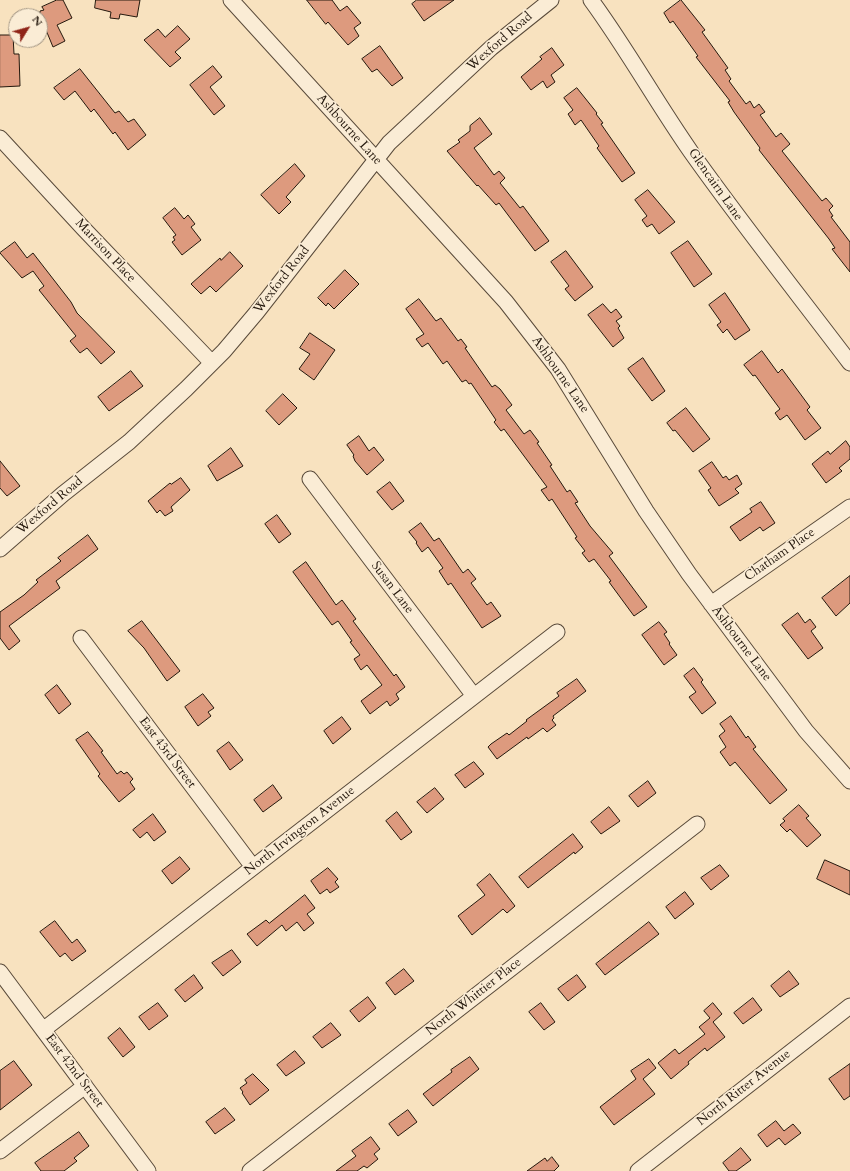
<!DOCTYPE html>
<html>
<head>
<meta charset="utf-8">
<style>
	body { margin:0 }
	#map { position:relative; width:850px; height:1171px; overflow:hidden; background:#f8e2bf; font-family:Cardo,serif }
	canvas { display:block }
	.north { position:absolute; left:8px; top:8px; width:40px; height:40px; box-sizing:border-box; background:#faecd5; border:1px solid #a49785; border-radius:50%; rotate:53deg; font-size:11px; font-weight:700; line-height:16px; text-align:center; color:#24180d }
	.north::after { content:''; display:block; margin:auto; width:14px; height:18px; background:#8f2418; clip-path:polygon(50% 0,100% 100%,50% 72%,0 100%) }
</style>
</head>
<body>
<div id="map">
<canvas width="850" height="1171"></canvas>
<div class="north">N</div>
</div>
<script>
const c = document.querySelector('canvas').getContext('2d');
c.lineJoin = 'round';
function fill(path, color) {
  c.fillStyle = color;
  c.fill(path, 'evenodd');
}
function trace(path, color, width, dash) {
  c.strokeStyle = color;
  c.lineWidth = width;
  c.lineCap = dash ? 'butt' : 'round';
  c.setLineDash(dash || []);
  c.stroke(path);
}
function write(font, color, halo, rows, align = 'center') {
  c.font = font + ' Cardo,serif';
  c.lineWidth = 3.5;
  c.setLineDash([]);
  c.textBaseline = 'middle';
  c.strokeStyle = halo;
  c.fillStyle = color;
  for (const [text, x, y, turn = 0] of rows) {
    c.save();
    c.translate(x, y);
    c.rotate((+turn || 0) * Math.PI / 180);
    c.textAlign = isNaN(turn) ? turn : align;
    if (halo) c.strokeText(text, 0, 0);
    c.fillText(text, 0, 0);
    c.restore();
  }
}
const building = new Path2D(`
	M57,0h6l9,18 -15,7 8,16 -12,6 -7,-17 -3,1 -3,-6v-14l4,-1 -2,-3z
	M96,0h44l-3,17 -17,-3 -1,5 -9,-1 1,-6 -16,-4z
	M307,0h25l8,11 7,-5 14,17 -7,5 5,8 -11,9 -20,-23 -2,2z
	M417,0h37l-30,21 -12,-17z
	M681,0l24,30 -3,2 26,36 -3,2 6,9 -2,2 17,23 4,-3 4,7 5,-4 6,8 -5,3 16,22 5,-4 9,11 -8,7 40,50 4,-3 7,8 -4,4 4,6 -2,1 19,25v30l-18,-23 3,-1 -6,-9 -70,-89 1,-2 -26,-36 -6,-10 2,-1 -34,-44 2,-1 -25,-35 -3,2 -6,-10z
	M178,26l12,13 -15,13 6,6 -11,9 -26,-27 14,-11 7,8z
	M0,35h13l1,19h5l1,32 -20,1z
	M380,46l23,32 -11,8 -15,-17 -5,3 -10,-13z
	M552,48l12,17 -13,10 4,7 -8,6 -4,-7 -12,9 -10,-13 21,-18 -2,-2z
	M213,66l9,11 -12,10 15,19 -11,9 -24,-30z
	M80,69l35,44 4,-2 9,11 6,-3 12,16 -18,15 -13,-18 -2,2 -19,-25 -3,3 -16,-21 -11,9 -10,-12z
	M577,88l20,25 -1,1 7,9 -2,1 34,49 -13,9 -25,-34 2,-2 -18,-26 -6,5 -7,-11 5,-4 -9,-12z
	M480,118l12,16 -18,14 20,27 5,-4 6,7 -5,5 20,25 3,-2 26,35 -14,10 -36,-48 -3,2 -18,-20 -1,1 -30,-35 13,-9 -2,-2 12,-9v-5z
	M295,164l10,12 -19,21 5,5 -12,12 -18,-19z
	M648,190l27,32 -16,12 -7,-10 -5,3 -5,-7 5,-4 -12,-16z
	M175,208l9,11 4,-4 7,9 -4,3 10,13 -19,15 -10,-13 3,-2 -2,-3 3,-2 -13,-17z
	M688,241l24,33 -18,13 -23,-34z
	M15,242l12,16 6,-5 38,49 6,11 38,39 -14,12 -14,-16 -7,5 -10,-12 6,-5 -37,-46 5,-4 -11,-15 -11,7 -22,-25z
	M566,251l27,36 -18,14 -10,-12 4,-3 -18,-24z
	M230,252l13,14 -27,26 -6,-6 -9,8 -10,-10 29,-26 1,2z
	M345,270l14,14 -25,25 -6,-6 -2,3 -8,-8z
	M725,293l25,37 -15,10 -8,-11 -4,4 -6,-8 4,-3 -12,-17z
	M419,299l17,22 5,-3 17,23 3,-2 6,8 -2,1 27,39 3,-2 5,4 12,16 -6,5 18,24 6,-4 9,12 -2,1 15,22 -2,1 17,26 3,-2 8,12 -3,1 15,23 23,27 -4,3 38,51 -13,9 -25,-34 2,-1 -17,-22 -5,3 -7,-9 3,-2 -10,-13 2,-1 -25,-38 -3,2 -8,-11 6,-3 -43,-58 -3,2 -7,-9 2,-2 -25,-37 -2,1 -3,-4 -4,2 -15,-21 -4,3 -15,-21 -6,4 -6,-8 8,-5 -18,-25z
	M603,304l8,9 5,-4 6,8 -6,4 4,5 -2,2 6,10 -11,9 -25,-32z
	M310,333l25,17 -21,30 -15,-11 11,-15 -10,-6z
	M762,351l16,22 4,-4 28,38 -3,3 14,18 -16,12 -18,-25 -7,5 -5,-7 5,-4 -25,-34 -2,1 -9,-11z
	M643,358l22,33 -13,10 -24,-32z
	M131,371l12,15 -34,25 -11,-14z
	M283,394l14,14 -18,17 -13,-14z
	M686,408l24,31 -17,13 -18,-22 -2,1 -6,-8z
	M359,436l10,15 5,-4 10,13 -17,15 -12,-14 -2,-5 1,-1 -7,-10z
	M846,441l4,6v12l-11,9 3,3 -16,12 -14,-19 16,-13 2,3z
	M231,448l12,18 -26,15 -9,-15z
	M0,461l20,25 -13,10 -7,-8z
	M712,462l11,16 3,-2 3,4 8,-5 5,9 -7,5 4,4 -20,13 -11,-16 3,-2 -12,-17z
	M181,478l9,12 -19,17 2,4 -8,5 -5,-6 -3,3 -9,-12 22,-18 1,1z
	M390,482l14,19 -12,9 -15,-18z
	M761,502l14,21 -12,8 -3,-4 -20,14 -10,-14 22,-15 -2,-3z
	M277,515l14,19 -12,9 -14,-19z
	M421,523l13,18 5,-3 24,35 5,-4 8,10 -5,4 16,22 4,-3 10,14 -19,12 -31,-45 -3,2 -9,-14 4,-3 -15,-21 -6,5 -6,-9 1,-1 -8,-10z
	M88,535l10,14 -42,32 4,7 -51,38 11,15 -11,9 -9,-12v-26l24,-17 14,-13 -2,-2 25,-19 -3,-3z
	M306,562l30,43 6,-5 14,19 -3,2 41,55 2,-2 9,13 -9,7 3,5 -9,7 -3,-5 -17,13 -9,-13 21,-16 -15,-20 -6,5 -7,-11 6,-4 -10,-13 2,-1 -14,-20 -6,4 -39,-53z
	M850,576v27l-14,13 -14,-18z
	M798,613l7,10 5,-4 6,8 -5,4 12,17 -15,11 -26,-34z
	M142,621l38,50 -13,10 -23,-33 -16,-17z
	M659,622l8,10 -3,2 6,9 -1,1 8,11 -13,10 -22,-30z
	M694,668l9,12 -2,2 15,21 -14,11 -13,-17 7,-5 -12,-16z
	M577,679l9,12 -33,25 1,2 -2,2 4,5 -9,7 -4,-4 -15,11 -1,-2 -30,22 -9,-12 3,-3 16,-11 2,2 18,-14 -1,-1 33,-24 -2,-3z
	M57,685l14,19 -12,10 -14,-19z
	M203,694l11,14 -6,4 3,4 -13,10 -13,-19z
	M731,716l15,22 2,-2 8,11 -3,2 34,41 -17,14 -35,-42 -5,4 -10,-14 6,-5 -7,-11 6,-5 -5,-7z
	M342,717l9,12 -18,15 -9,-13z
	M88,732l15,19 -2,1 16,22 4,-3 3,3 3,-2 6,7 -3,3 5,7 -16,13 -21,-26 2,-2 -24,-34z
	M229,742l14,18 -13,10 -13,-19z
	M474,762l10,12 -19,14 -10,-13z
	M648,781l8,12 -18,14 -9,-11z
	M273,785l9,13 -19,14 -9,-12z
	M435,788l9,11 -17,14 -10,-11z
	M799,805l10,11 -3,2 15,17 -14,12 -17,-18 -3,3 -7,-7 5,-4 -2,-2z
	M609,807l11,14 -19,13 -10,-12z
	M397,812l15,20 -11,8 -15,-19z
	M153,814l13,18 -12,9 -7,-9 -7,6 -7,-8z
	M573,834l10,13 -8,7 -1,-2 -46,36 -9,-11z
	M180,857l10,12 -18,15 -10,-13z
	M825,860l25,11v24l-33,-16z
	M720,865l9,11 -18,14 -10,-12z
	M328,868l10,11 -3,3 4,5 -9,6 -3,-4 -7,5 -9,-13z
	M490,874l25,32 -8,7 -4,-4 -31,26 -14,-19 27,-21 -8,-10z
	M685,892l9,12 -19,15 -9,-12z
	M305,895l10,13 -8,6 7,9 -10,8 -7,-9 -11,9 -4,-6 -25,21 -10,-12 19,-14 3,3z
	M55,921l17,22 5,-4 9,12 -14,10 -7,-8 -5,4 -20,-25z
	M649,922l10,12 -54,41 -9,-11z
	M232,950l9,12 -18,14 -11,-13z
	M404,969l10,12 -19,14 -9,-12z
	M789,971l10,13 -19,13 -9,-11z
	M194,975l9,13 -18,14 -10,-12z
	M577,975l9,12 -18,14 -10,-12z
	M368,997l8,11 -17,14 -9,-11z
	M753,998l9,12 -19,14 -9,-11z
	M158,1003l10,13 -19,14 -10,-13z
	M541,1003l14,19 -11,8 -15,-18z
	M713,1003l9,11 -9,8 12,15 -18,14 -2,-3 -17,14 1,2 -18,15 -13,-16 17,-14 4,5 26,-20 -6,-7 11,-9 -6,-7z
	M331,1023l10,12 -19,13 -9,-11z
	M120,1028l15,19 -12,10 -15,-19z
	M295,1051l10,12 -19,13 -9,-11z
	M470,1057l9,12 -46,37 -10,-12 29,-22 -1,-2z
	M649,1059l7,9 -13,11 12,15 -41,31 -14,-18 36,-28 -5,-8z
	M14,1061l18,24 -32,25v-39z
	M850,1064v32l-6,4 -15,-21z
	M253,1074l16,16 -19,15 -8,-12 1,-1 -3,-4 7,-5 -2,-3z
	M225,1108l10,12 -20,14 -9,-12z
	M408,1110l9,12 -19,14 -9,-12z
	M776,1121l8,10 9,-7 8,9 -16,12 -6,-7 -12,9 -9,-12z
	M79,1132l10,14 -15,12 3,3 -13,10h-23l-6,-8z
	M371,1137l9,12 -6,5 4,5 -11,9 -3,-2 -7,5h-21l20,-15 -4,-5z
	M741,1148l10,12 -15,11h-7l-6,-8z
	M552,1157l7,9 -5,5h-27l18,-13 2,3z`);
const minor = new Path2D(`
	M231,0l275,302 52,67 88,142 43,63 117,157 44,50
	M591,0c36,49 65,102 100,152 51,72 106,141 159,211
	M0,138l83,90 129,135
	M310,479l164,217
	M0,549l63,-55 66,-52 57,-53 38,-38 33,-39 132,-169 102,-95 60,-48
	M711,604l139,-97
	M81,638l172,229
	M0,972l148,199
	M43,1030l514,-398
	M0,1151l85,-65
	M250,1171l447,-347
	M638,1171l212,-165`);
const streetNames = [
	["Wexford Road",500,42,-41],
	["Ashbourne Lane",349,130,48],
	["Glencairn Lane",715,185,55],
	["Marrison Place",105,251,47],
	["Wexford Road",282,280,-52],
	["Ashbourne Lane",560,375,55],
	["Wexford Road",50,506,-40],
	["Chatham Place",780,555,-35],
	["Susan Lane",392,588,53],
	["Ashbourne Lane",741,644,53],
	["East 43rd Street",167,753,53],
	["North Irvington Avenue",300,831,-38],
	["North Whittier Place",474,997,-38],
	["East 42nd Street",74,1071,53],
	["North Ritter Avenue",744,1088,-38]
];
fill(building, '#dd9a7e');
trace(building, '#24180d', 1);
trace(minor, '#594a3a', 17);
trace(minor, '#faecd5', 15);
write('13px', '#24180d', '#faecd5', streetNames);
</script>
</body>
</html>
